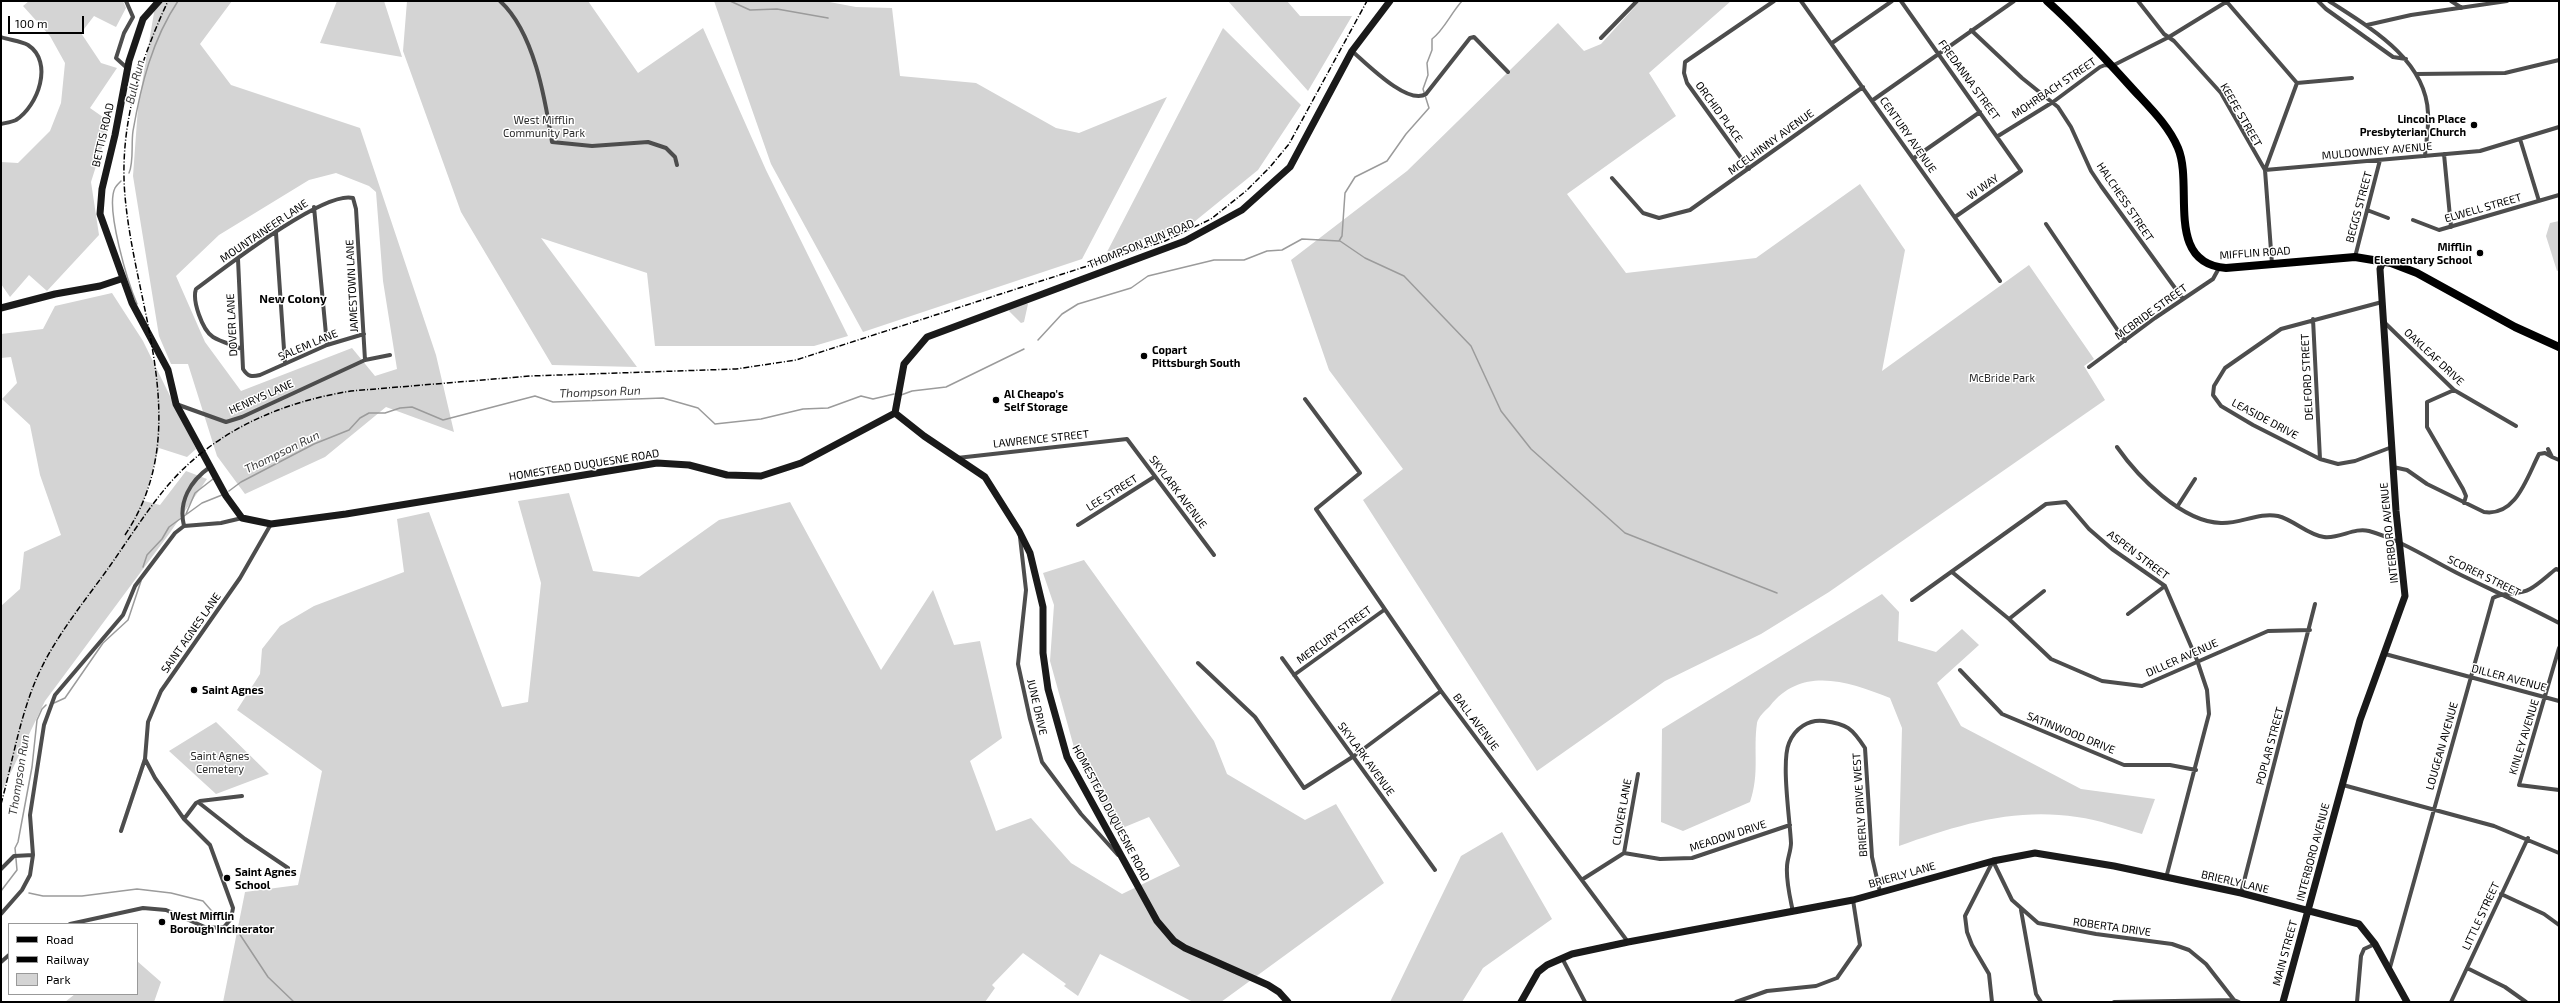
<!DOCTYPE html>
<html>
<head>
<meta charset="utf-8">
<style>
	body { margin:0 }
	#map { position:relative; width:2560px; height:1003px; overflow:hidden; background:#fff; font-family:"Exo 2",sans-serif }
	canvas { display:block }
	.frame { position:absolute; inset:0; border:2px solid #000; pointer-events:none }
	.legend { position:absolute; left:8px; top:923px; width:130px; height:72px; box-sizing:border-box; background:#fff; border:1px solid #999; margin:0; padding:5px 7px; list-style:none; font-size:12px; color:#000 }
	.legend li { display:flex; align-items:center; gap:8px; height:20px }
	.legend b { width:20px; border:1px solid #999 }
	.scale { position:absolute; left:8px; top:16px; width:76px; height:18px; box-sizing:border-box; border:2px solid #000; border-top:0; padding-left:5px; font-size:12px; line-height:14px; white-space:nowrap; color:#000; -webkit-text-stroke:3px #fff; paint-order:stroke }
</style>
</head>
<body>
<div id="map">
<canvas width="2560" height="1003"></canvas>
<div class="frame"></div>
<ul class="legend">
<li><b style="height:5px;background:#000"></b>Road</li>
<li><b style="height:5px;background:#000"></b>Railway</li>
<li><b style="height:11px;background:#d4d4d4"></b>Park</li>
</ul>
<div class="scale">100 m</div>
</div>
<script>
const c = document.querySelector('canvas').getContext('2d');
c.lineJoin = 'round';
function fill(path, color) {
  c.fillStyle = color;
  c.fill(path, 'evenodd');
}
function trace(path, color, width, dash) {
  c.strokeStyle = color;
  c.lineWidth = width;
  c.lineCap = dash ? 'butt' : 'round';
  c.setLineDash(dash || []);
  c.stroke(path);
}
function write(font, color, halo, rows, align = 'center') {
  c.font = font + ' "Exo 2",sans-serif';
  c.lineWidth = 3;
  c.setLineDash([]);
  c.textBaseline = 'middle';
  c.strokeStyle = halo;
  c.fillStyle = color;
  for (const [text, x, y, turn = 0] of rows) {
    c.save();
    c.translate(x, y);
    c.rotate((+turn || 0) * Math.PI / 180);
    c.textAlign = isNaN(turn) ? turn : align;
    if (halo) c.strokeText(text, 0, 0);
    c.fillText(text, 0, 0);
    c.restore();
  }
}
const green = new Path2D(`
	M29,1h94l3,7 -10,19 -22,-11 -13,17 20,30 16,5 -27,40 20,14 -19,60 8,53 -52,56 -18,-16 -19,22 -9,-13v-122l17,1 32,-32 11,-28 4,-40 -15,-27 -27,-30z
	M156,1h76l-32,43 31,41 129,43 76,227 18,77 -68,-25 -61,50 -80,37 -28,-38 -29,-92h-17l-12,-28 -26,-160 5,-69zM336,173l33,13 7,6 7,89 14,88 -22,7 -23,-28 -111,43 -36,-49 -29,-66 43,-41 90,-55z
	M337,1h47l18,56 -82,-14z
	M407,1h181l50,72 65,-45 63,142 82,166 -34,10h-159l-8,-73 -106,-35 96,129 -85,-2 -91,-153 -58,-161z
	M714,1h110l32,6 36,1 8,68 76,7 80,45 23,5 88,-36 -85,162 -219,73 -92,-168z
	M1228,1h59l13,15h52l-44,75z
	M1640,1h91l-82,72 27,43 -109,78 59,79 130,-15 104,-74 45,66 -23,121 147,-106 65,94 -10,7 21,34 -276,192 -68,42 -96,47 -128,90 -174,-271 40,-31 -74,-99 -38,-110 116,-89 151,-148 26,28 17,-7z
	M1223,28l78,77 -43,65 -64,52 -87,30z
	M2559,221v49l-2,1 -11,-35 4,-13z
	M112,293l31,48 53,108 -9,8 -28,-9 -15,53 16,4 26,-34 21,8 -38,55 -124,167 -44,92v-187l19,-17 4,-37 37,-17 -21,-60 -10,-50 -28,-26 15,-16 -6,-26 -10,1v-24l42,-5 12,-23z
	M1025,302l3,2 -4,18 -3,1 -12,-12 1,-3z
	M569,493l24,78 46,6 80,-57 71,-18 91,168 52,-80 21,55 26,-4 22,97 -32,23 26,70 35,-13 40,45 51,31 58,-28 -31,-49 -34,14 -40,-80 -25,-90 4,-56 -11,-32 41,-13 130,181 13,33 78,46 31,-16 48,79 -163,119h-28l-93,-48 -22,42 -14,-10 2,-2 -43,-31 -31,32 3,3 -10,14h-762l22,-110 53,-7 24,-114 -85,-61 23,-36 2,-25 18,-23 34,-20 90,-34 -7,-53 32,-7 73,195 26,-5 13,-119 -23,-82z
	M1882,594l17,18 -1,29 38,11 26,-23 17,16 -42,38 24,43 120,63 74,10 -13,35c-21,-6 -43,-14 -65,-17 -62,-10 -120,8 -178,29l3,-118 -12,-30c-40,-16 -88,-33 -120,8 -4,4 -12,11 -13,17 -4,28 3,50 -7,79l-67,29 -22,-9 1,-93z
	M216,722l53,52 -53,20 -47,-43z
	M1502,832l50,87 -69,49 -21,34h-72l71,-146z
	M137,961l24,21 -7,20h-89l10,-8h62z`);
const stream = new Path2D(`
	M730,1l20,9 27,-1 51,9
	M129,173c5,-11 2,-29 4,-42 8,-46 19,-91 45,-130
	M121,181c-2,2 -5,5 -6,7 -10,20 13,95 22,116
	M1340,241l25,17 39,18 67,70 30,65 30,38 94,84 152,60
	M1038,340l24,-26 16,-10 53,-16 17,-12 66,-16h30l23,-9 15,-1 20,-11 37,2 3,-5 3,-43 10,-16 32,-16 19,-27 23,-26 -6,-19 5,-14 -1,-12 5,-13v-11c12,-9 19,-26 30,-38
	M901,395l11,-4 34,-4 78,-38
	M229,491l12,-9 73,-38 35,-14 11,-12 9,-5h16l15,-5 12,-1 31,13 92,-24 18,6 110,-4 35,10 17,16 46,-5 42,-10 25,-1 33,-12 12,3 21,-5
	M186,514l9,-21 18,-14
	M143,567l4,-12 15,-16 7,-12 33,-24 20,-8
	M54,703l11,-5 38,-55 25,-23 13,-39
	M1,891l16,-21 -2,-22 3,-6 14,-75 5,-47 5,-11 4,-4
	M29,893l14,3h39l55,-7 34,4 32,8 14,16
	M237,930l31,47 26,25`);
const street = new Path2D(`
	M126,1l7,16 -9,16 -8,25 11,10
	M500,1c34,31 45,97 52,141l40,4 56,-4 18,6 9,9 2,8
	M1801,1l199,280
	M1901,1l120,170 -66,46
	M2138,1l26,33 10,7 47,52 44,77 7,94
	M2226,1l71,82 55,-5
	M2318,1l8,8 67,48 13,2
	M2329,1c40,26 97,58 99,112 1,14 -2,29 -3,43
	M2451,1l11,7
	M2367,25l44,-10 96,-14
	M1971,30l51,48 36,29 13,20 20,44 10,15 82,113
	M1,37c8,3 20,4 27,8 26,17 10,61 -12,75 -4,2 -11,3 -15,4
	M1601,38l36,-37
	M1832,43l60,-42
	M1352,51c14,12 56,55 74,43l44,-56 4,-1 34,35
	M2416,74l89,-1 54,-13
	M2297,83l-32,87 215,-19 79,-24
	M1873,100l141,-99
	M1998,136l55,-34 47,-35 5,-2 7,1 57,-29 57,-35
	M2520,139l19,62
	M2444,154l7,73
	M1914,158l66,-46
	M1749,169l-62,-86 -3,-10 1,-11 89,-61
	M1612,178l31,35 16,5 31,-8 173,-123
	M314,207l13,138
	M2367,210l21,8
	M2413,220l26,10 120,-35
	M2046,224l79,117
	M276,233l9,131
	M2355,257l25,-97
	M238,259l5,110c5,8 9,8 17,6l67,-30 37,-11
	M2382,302l-101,27 -56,39 -11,18 -1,9 8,11 32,19 67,34 18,5 17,-3 37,-14
	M2313,319l7,140
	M2384,322l70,68 62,36
	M365,360l25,-5
	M2089,367l66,-49 58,-39 6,-11
	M2454,390l-27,12v25l36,62 3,7 -2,7
	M1305,399l55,74 -44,36 125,182 187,251
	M176,404l50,18 16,-5 123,-57 -9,-151 -3,-11c-29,-8 -130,71 -157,91 -4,11 6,41 17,48 8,5 20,8 29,12
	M2117,447c21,30 65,75 104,76 19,1 38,-11 57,-7 16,4 30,19 46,21 16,2 30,-10 45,-6 32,9 62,29 92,44 33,16 66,31 98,48
	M2548,449l4,8 7,3
	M957,458l170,-19 87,116
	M2393,467l14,3 20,14 57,28c32,5 43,-35 55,-58l6,-1 7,4
	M2177,507l18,-28
	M1078,525l76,-48
	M184,526c-6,-24 6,-45 26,-59
	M1020,537l6,53 -8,74 12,55 12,43 39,52 37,41
	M1952,572l57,47 42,40 51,22 40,5 126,-55 42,-1
	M1912,600l134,-96 20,-2 23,27 23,20 53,37 32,74 10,30 2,24 -43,164
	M2128,614l37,-28
	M2009,619l35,-28
	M2559,648l-40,137 40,5
	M2385,654l174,47
	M1282,658l153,212
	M1198,663l57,54 49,71 50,-32 87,-65
	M1960,670l42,44 122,51h46l26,5
	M1294,675l90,-65
	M2343,785l151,41 65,27
	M198,802l47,37 43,29
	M184,819l12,-16 4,-2 42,-5
	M121,831l24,-72 3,-37 13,-31 79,-113 31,-54
	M1624,853l14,-79
	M1993,861l19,39 26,23 58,11 76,10 17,6 17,14 28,36 5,2
	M1,869l13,-13 19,-1
	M1583,879l41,-26 36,6 32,-1 98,-33
	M2241,893l74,-289
	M2501,894l43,20 15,11
	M2021,910l15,84 5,8
	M1793,912c-3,-15 -7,-30 -6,-45 0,-8 4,-16 4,-24 -1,-23 -10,-81 -2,-100 6,-15 20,-24 35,-22 23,3 28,7 41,27l7,109 8,35
	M1,914l21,-24 8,-15 3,-20 -3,-40 14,-90 11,-30 68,-80 12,-29 40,-53 9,-7 37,-3 21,-5
	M70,924l73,-16 23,2 41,18 17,-1 7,-8 2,-11 -23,-63 -26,-26 -29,-41 -10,-19
	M1562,958l23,44
	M1,962l8,-7
	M2467,968l38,19 21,15
	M2389,971l104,-373c11,-7 25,-2 37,-9 9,-5 17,-13 26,-20l3,1
	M1736,1002l31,-11 49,-5 21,-8 23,-33 -7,-45
	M1992,1002l-3,-28 -17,-29 -5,-13 -2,-16 28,-55
	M2114,1002l120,-2
	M2357,1002l4,-46 3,-7 11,-5
	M2451,1002l77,-164`);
const secondary = new Path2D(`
	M159,1l-16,18 -14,42 -14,74 -13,54 -2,25 32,89 36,67 8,34 50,92 16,22 29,6 75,-10 311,-51 32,2 38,10 34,1 40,-13 94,-50
	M1,308l54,-14 45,-8 21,-7
	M895,413l29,23 61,41 34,54 11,22 13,54v46l5,36 19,68 90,164 17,20 11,7 83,37 11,7 9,10
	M895,413l9,-49 23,-27 258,-96 57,-31 48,-43 62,-116 38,-50
	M1521,1002l17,-30 9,-7 25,-11 56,-12 225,-42 140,-39 42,-8 79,13 127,27 118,31 16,20 32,58
	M2283,1002l77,-282 45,-124 -9,-85 -16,-242 3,-8`);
const primary = new Path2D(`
	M2047,1c29,26 56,55 83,85 17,19 38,38 48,62 16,38 -14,115 48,120l129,-11 36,6 26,10 98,54 44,20`);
const rail = new Path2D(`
	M125,535c71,-106 10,-225 0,-339 -6,-69 14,-133 43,-195
	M1,804c11,-40 18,-83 34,-122 17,-41 46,-76 72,-112 20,-28 39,-59 62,-86 47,-54 113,-82 182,-93l179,-15 206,-7 60,-9 369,-119 46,-22 35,-28 24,-24 19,-23 78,-143`);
const markers = [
	[2474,125,4,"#000"],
	[2480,253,4,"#000"],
	[1144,356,4,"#000"],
	[996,400,4,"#000"],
	[194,690,4,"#000"],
	[227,878,4,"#000"],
	[162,922,4,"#000"]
];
const streetNames = [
	["FREDANNA STREET",1969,80,54],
	["MOHRBACH STREET",2054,88,-34],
	["ORCHID PLACE",1719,112,54],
	["KEEFE STREET",2241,115,60],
	["BETTIS ROAD",103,135,-77],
	["CENTURY AVENUE",1908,135,55],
	["MCELHINNY AVENUE",1771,142,-36],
	["MULDOWNEY AVENUE",2377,151,-5],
	["W WAY",1983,187,-35],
	["HALCHESS STREET",2125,202,56],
	["BEGGS STREET",2359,207,-75],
	["ELWELL STREET",2483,208,-16],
	["MOUNTAINEER LANE",264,231,-34],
	["THOMPSON RUN ROAD",1141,244,-22],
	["MIFFLIN ROAD",2255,253,-4],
	["JAMESTOWN LANE",352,286,-93],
	["MCBRIDE STREET",2151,312,-36],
	["DOVER LANE",232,325,-93],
	["SALEM LANE",308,345,-23],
	["OAKLEAF DRIVE",2434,357,43],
	["DELFORD STREET",2307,377,-93],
	["HENRYS LANE",261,397,-24],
	["LEASIDE DRIVE",2265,419,28],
	["LAWRENCE STREET",1041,439,-6],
	["HOMESTEAD DUQUESNE ROAD",584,465,-9],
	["SKYLARK AVENUE",1178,492,53],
	["LEE STREET",1112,493,-32],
	["INTERBORO AVENUE",2389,533,-96],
	["ASPEN STREET",2138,555,37],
	["SCORER STREET",2484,576,26],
	["SAINT AGNES LANE",191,633,-55],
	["MERCURY STREET",1334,635,-36],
	["DILLER AVENUE",2182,658,-24],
	["DILLER AVENUE",2509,678,15],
	["JUNE DRIVE",1037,707,77],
	["BALL AVENUE",1476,722,53],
	["SATINWOOD DRIVE",2071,733,22],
	["KINLEY AVENUE",2524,737,-73],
	["POPLAR STREET",2270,746,-75],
	["LOUGEAN AVENUE",2442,746,-74],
	["SKYLARK AVENUE",1366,759,54],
	["BRIERLY DRIVE WEST",1860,805,-94],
	["CLOVER LANE",1622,812,-80],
	["HOMESTEAD DUQUESNE ROAD",1111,813,62],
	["MEADOW DRIVE",1728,836,-18],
	["INTERBORO AVENUE",2313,852,-75],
	["BRIERLY LANE",1902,875,-16],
	["BRIERLY LANE",2235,882,13],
	["LITTLE STREET",2481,916,-65],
	["ROBERTA DRIVE",2112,927,8],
	["MAIN STREET",2285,953,-75]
];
const poiNames = [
	["Lincoln Place",2466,119,"right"],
	["Presbyterian Church",2466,132,"right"],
	["Mifflin",2472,247,"right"],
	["Elementary School",2472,260,"right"],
	["Copart",1152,350],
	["Pittsburgh South",1152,363],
	["Al Cheapo's",1004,394],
	["Self Storage",1004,407],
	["Saint Agnes",202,690],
	["Saint Agnes",235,872],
	["School",235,885],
	["West Mifflin",170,916],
	["Borough Incinerator",170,929]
];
const parkNames = [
	["West Mifflin",544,120],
	["Community Park",544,133],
	["McBride Park",2002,378],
	["Saint Agnes",220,756],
	["Cemetery",220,769]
];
const waterNames = [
	["Bull Run",135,82,-76],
	["Thompson Run",600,392,-2],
	["Thompson Run",282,452,-26],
	["Thompson Run",19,775,-81]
];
const neighbourhoodNames = [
	["New Colony",293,299]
];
fill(green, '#d4d4d4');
trace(stream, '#9b9b9b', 1.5);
trace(street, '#4d4d4d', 4);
trace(secondary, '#1a1a1a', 7);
trace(primary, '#000', 8);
trace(rail, '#000', 1.5, [6, 2, 1, 2]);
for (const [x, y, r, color] of markers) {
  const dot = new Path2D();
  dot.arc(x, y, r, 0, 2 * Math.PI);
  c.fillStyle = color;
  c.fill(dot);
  trace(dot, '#fff', 1.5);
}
write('11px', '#000', '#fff', streetNames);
write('bold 11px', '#000', '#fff', poiNames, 'left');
write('11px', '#2b2b2b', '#fff', parkNames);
write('italic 12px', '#3c3c3c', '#fff', waterNames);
write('bold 12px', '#000', '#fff', neighbourhoodNames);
</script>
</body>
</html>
